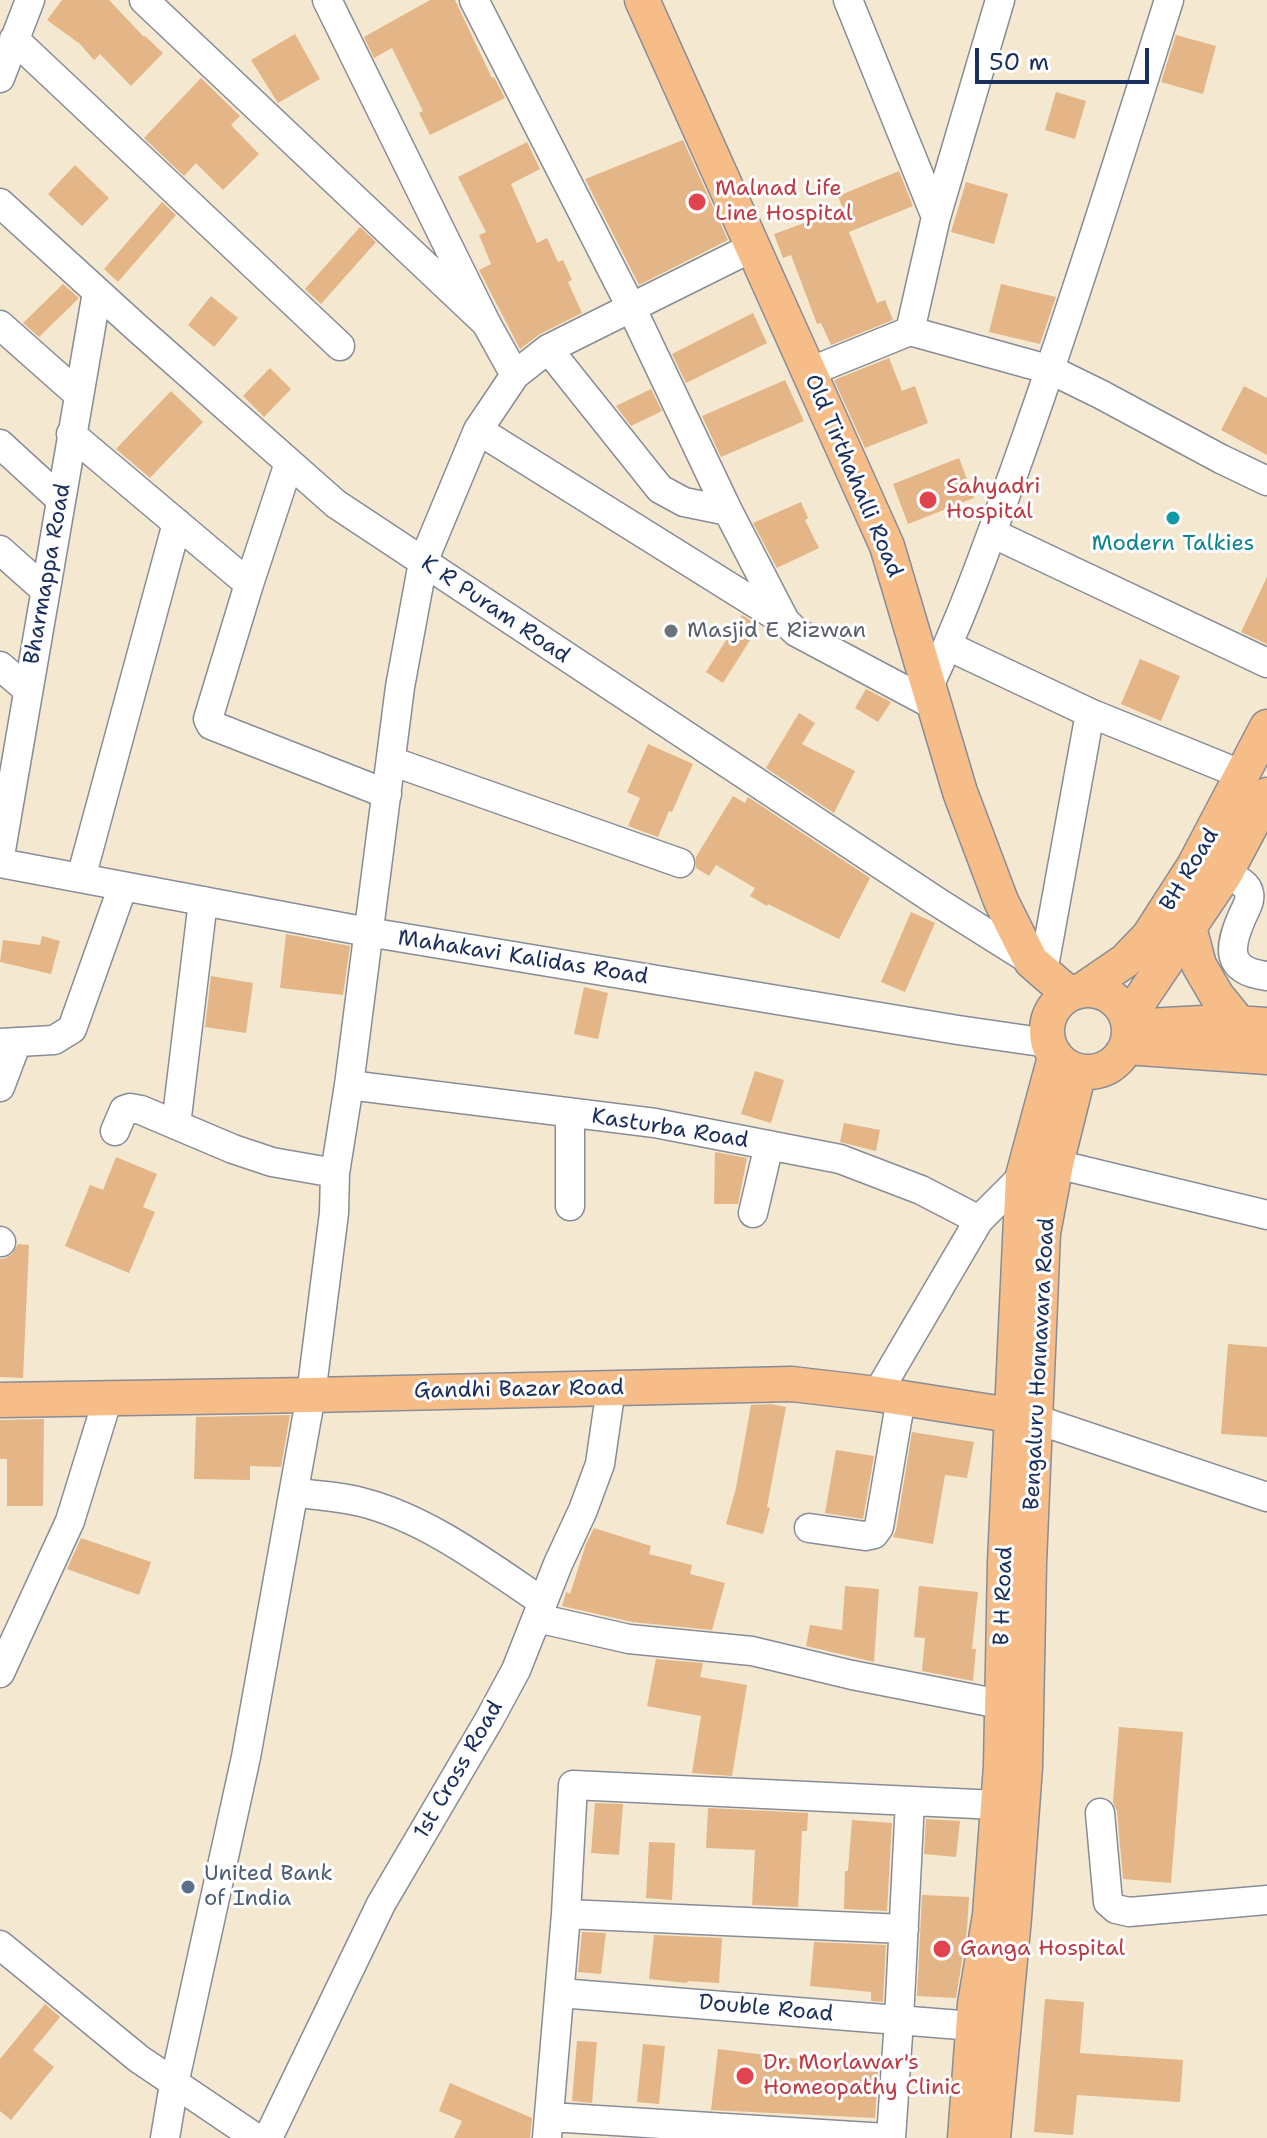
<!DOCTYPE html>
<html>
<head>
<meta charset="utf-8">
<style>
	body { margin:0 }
	#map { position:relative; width:1267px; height:2138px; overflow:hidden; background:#f4e8d1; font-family:"Shantell Sans",sans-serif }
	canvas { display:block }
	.scale { position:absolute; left:975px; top:48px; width:174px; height:36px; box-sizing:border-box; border:4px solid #1b2f5e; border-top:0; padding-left:10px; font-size:24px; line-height:28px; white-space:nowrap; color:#1b2f5e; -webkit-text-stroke:6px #fff; paint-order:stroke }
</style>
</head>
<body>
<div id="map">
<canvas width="1267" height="2138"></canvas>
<div class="scale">50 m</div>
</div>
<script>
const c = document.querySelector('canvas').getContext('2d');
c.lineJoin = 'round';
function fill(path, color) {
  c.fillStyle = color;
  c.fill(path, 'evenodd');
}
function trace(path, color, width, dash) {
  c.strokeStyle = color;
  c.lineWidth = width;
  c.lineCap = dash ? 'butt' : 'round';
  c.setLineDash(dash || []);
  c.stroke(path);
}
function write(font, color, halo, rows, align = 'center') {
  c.font = font + ' "Shantell Sans",sans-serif';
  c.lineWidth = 6;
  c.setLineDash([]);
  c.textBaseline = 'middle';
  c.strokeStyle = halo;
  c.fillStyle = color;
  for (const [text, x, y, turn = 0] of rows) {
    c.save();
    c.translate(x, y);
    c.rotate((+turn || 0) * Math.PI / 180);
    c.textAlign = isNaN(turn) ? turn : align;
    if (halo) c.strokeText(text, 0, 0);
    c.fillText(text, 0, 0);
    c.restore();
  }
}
const building = new Path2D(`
	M62,0h47l35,37 1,-1 18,17 -32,33 -31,-32 -6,6 -14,-16 -33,-24z
	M430,0h25l37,78 2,-1 11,21 -75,37 -11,-22 4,-2 -31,-63 -18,10 -10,-21z
	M295,34l25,45 -42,24 -27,-43z
	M1176,35l40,11 -13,48 -42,-12z
	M201,78l39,38 -9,9 28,29 -36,36 -27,-27 -12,13 -40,-38z
	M1056,92l30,9 -11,38 -30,-9z
	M683,140l45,100 -89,45 -54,-106z
	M527,142l13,27 -29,15 26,59 10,-5 11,24 5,-2 9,20 -4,2 14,31 -42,21 -20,15 -41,-79 12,-6 -12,-29 7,-3 -28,-55z
	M75,165l34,33 -27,28 -34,-32z
	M899,171l14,35 -64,26 28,71 8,-3 8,20 -62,25 -10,-22 -4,1 -26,-69 -8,3 -9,-24 69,-25 -5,-13z
	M966,182l42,12 -14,50 -43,-12z
	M162,202l14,13 -58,67 -14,-13z
	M360,227l16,15 -55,62 -16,-15z
	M63,284l16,14 -40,39 -16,-14z
	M1001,284l55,13 -16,47 -51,-12z
	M211,296l27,22 -24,29 -26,-22z
	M753,313l14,30 -81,40 -14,-29z
	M889,358l13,33 13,-5 13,37 -63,25 -31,-68z
	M270,368l21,21 -27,28 -21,-21z
	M785,380l19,41 -83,36 -19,-41z
	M1244,386l23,12v57l-46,-25z
	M651,389l11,22 -31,15 -15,-20z
	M171,391l32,31 -53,56 -34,-29z
	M959,458l15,40 -66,26 -15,-40z
	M801,502l7,16 -3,2 14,28 -42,20 -24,-45z
	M1267,577v67l-26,-12z
	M742,615l17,11 -36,57 -17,-11z
	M1140,659l40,17 -19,45 -40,-17z
	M866,689l25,13 -13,20 -23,-14z
	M799,713l16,10 -13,21 53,27 -21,42 -68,-45z
	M648,744l45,20 -21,48 -3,-1 -11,26 -30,-11 12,-28 -13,-6z
	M733,796l12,7 3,-6 122,81 -31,61 -71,-35 -1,2 -17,-10 5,-8 -39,-23 -7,11 -13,-8v-11z
	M911,912l24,11 -30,69 -24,-10z
	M286,934l64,12 -7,49 -63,-7z
	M42,936l18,5 -9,33 -51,-12 3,-22 37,5z
	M211,976l42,7 -7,50 -41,-6z
	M584,987l24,6 -10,46 -24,-5z
	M755,1071l29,9 -13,43 -30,-9z
	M844,1123l36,7 -4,21 -36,-9z
	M715,1152l32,6 -9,46h-24z
	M116,1157l41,17 -14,33 12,5 -26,61 -64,-27 25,-61 13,5z
	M18,1244l11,1 -6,133 -23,-1v-118l6,-1 6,-4z
	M1228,1344l39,3v90l-46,-3z
	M771,1404l15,3 -19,100 3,1 -7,26 -37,-10 10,-36 15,-83z
	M290,1415l-9,52 -31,-1v14l-56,-1 2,-62z
	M44,1419l-1,87h-36v-47h-7v-39z
	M912,1432l62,10 -7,36 -22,-3 -12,69 -40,-7 3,-7z
	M836,1450l38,6 -11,63 -38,-6z
	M594,1528l57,18 -2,8 43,11 -2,9 35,9 -13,47 -80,-8 -70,-16 4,-14 4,2 16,-50z
	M81,1538l70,24 -12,33 -72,-26z
	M845,1586l34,3 -5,73 -68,-16 4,-21 32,5z
	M919,1586l59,6 -6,57h4l-3,32 -51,-10 3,-33 -11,-1z
	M656,1659l47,4 -3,14 47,8 -15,91 -40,-3 9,-57 -54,-10z
	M1119,1727l64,5 -12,151 -48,-4 -6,-68 -4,-9z
	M595,1803l28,1 -4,51 -28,-2z
	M708,1808l100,5 -1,18h-5l-4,76 -46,-2 3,-55 -49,-2z
	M926,1819l34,2 -4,36 -32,-3z
	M852,1820l40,3 -5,88 -43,-2 1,-38h3z
	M649,1842l26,1 -3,57 -26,-2z
	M922,1895l47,2 -2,33 -11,68 -39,-2z
	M582,1932l24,1 -5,41 -23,-2z
	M654,1935l68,3 -3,45 -31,-2 -1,2 -38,-4z
	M814,1942l72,3 -3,57 -12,-1v-9l-61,-6z
	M1045,1999l39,3 -4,51 103,7 -3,42 -103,-7 -4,40 -39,-3z
	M45,2004l15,13 -27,33 21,17 -43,53 -11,-9v-52z
	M577,2041l20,1 -5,61 -20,-2z
	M643,2044l22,2 -6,58 -22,-2z
	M718,2049l113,14 19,-1 -1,8 29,2 -3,46 -164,-8z
	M450,2083l82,35 -2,20h-76l8,-17 -23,-10z`);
const minor = new Path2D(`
	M144,0l342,323
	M327,0l159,323 29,52
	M474,0l157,307 97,204 57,110 11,11 139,74
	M848,0l88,217
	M14,39l326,307
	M0,78l30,-78
	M0,203l136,124 200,177 603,399 92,58
	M0,325l79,70
	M910,331l26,-114 64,-217
	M548,349l112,140 24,13 44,9
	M809,372l101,-41 141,39 49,24 121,65 46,22
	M478,430l306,191
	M71,434l178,150
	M0,444l60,55
	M289,463l-40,121 -41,135 3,6 176,69
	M992,533l275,130
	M0,550l45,40
	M948,646l142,67 153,62
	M0,666l28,24
	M929,686c33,-69 59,-142 85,-214 56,-156 105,-314 155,-472
	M391,761l289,102
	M0,856l97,-564
	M0,863l368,69 590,98 90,13
	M1225,874c9,5 22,8 24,19 2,8 -4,17 -7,24 -14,32 -16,54 25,59
	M81,878l96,-355
	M1043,972l47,-259
	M0,1043l54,-3 18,-11 51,-143
	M349,1085l306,38 185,36 81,31 58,30
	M0,1087l17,-45
	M176,1125l27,-224
	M115,1131l9,-21 6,-2 11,2 92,39 39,13 63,11
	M1056,1164l211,51
	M570,1206v-93
	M753,1213l16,-68
	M0,1241l1,1
	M877,1394l102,-174 44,-44
	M1035,1419l232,78
	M294,1492c22,4 45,4 67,10 65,16 127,63 182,100
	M809,1528l56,8 9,-2 5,-7 22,-129
	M537,1618l92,21 123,12 100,24 148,29
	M0,1673l70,-152 38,-123
	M1100,1813l8,89 8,7 13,3 138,-12
	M566,1914l338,15
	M0,1945l139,114 117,79
	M560,1993l413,33
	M550,2117l336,21
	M165,2138l9,-54 72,-327 65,-362 23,-182 1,-40 14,-88 51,-398 23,-125 55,-132 37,-55 33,-26 205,-102
	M268,2138l113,-234 108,-184 27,-50 42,-106 25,-54 17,-46 11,-76
	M547,2138l19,-224 7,-129 424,20
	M891,2138l8,-118 11,-219`);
const major = new Path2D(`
	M642,0l245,546 73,246 41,109 30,60 38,33
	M1189,927l10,38 18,31 22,27
	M1084,989l41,-28 24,-25 45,-70 73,-139
	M1047 1031a41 41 0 1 1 82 0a41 41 0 1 1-82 0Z
	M1128,1018l97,-144 42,-79
	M1129,1027l92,-5 46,3
	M1126,1047l141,10
	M0,1400l311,-5 481,-11 85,10 158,25
	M965,2138l10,-134 15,-89 11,-149 4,-204 18,-386 32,-119
	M993,2138l21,-220 11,-151 4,-204 14,-330 13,-69 23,-92`);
const markers = [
	[697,202,10,"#e0444e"],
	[928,500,10,"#e0444e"],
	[1173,518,8,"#0f9aa8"],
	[671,631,8,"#6b7280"],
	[188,1887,8,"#5c6f8a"],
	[942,1949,10,"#e0444e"],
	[745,2076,10,"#e0444e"]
];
const healthNames = [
	["Malnad Life",715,189],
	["Line Hospital",715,214],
	["Sahyadri",946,487],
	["Hospital",946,512],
	["Ganga Hospital",960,1949],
	["Dr. Morlawar's",763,2063],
	["Homeopathy Clinic",763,2088]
];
const streetNames = [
	["Old Tirthahalli Road",853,476,67],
	["Bharmappa Road",48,574,-80],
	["K R Puram Road",495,610,34],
	["BH Road",1190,870,-59],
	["Mahakavi Kalidas Road",523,958,9],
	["Kasturba Road",670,1129,9],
	["Bengaluru Honnavara Road",1040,1364,-87],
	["Gandhi Bazar Road",519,1390,-1],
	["B H Road",1004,1596,-88],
	["1st Cross Road",459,1770,-60],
	["Double Road",766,2009,5]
];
const cultureNames = [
	["Modern Talkies",1173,544]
];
const worshipNames = [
	["Masjid E Rizwan",687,631]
];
const serviceNames = [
	["United Bank",204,1874],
	["of India",204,1899]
];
fill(building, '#e4b586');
trace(minor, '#888c98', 31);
trace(major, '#888c98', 37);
trace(minor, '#fff', 28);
trace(major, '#f7bd88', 34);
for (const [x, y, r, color] of markers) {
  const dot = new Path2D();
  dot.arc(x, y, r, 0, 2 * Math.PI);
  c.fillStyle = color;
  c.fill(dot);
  trace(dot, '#fff', 3);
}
write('22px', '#be3a42', '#fff', healthNames, 'left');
write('22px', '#1b2f5e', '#fff', streetNames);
write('22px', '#0d838f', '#fff', cultureNames);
write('22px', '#5b616d', '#fff', worshipNames, 'left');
write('22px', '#4e5e75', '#fff', serviceNames, 'left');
</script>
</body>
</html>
